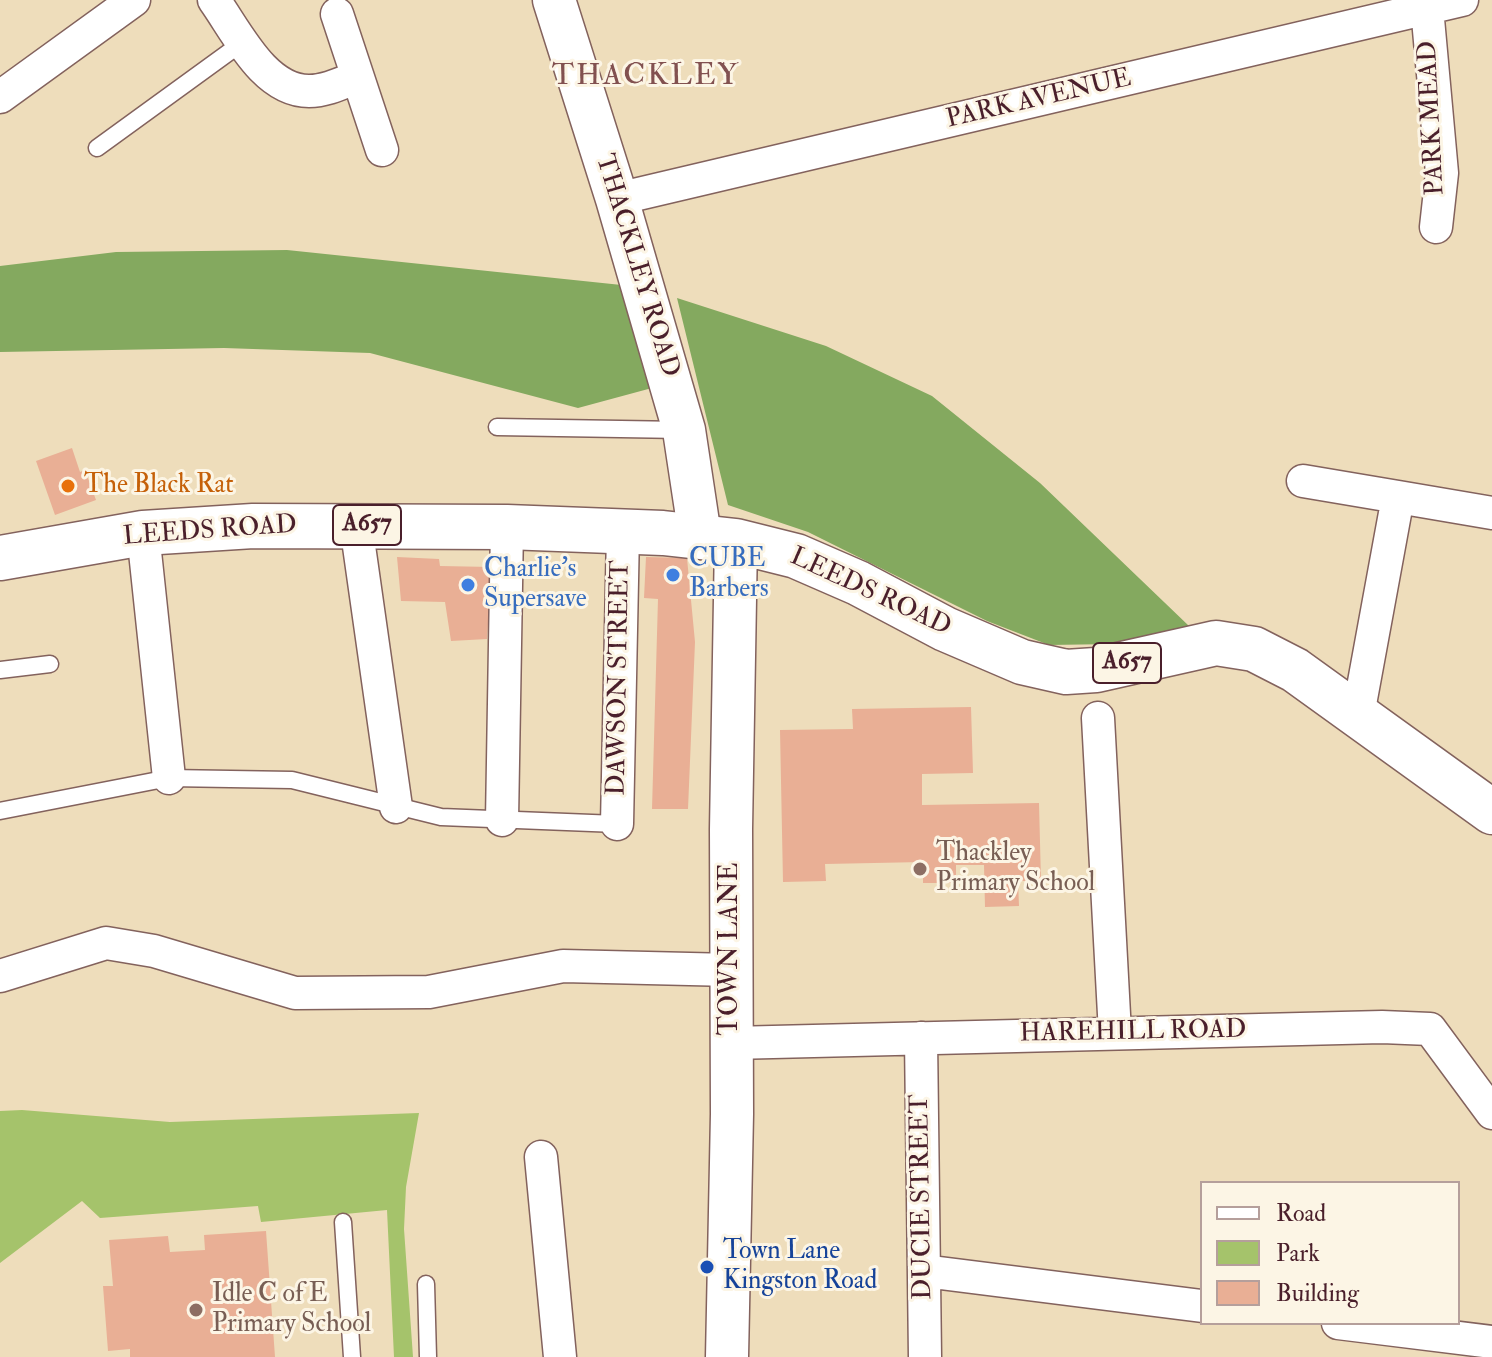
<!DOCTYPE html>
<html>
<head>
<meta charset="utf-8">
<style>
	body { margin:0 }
	#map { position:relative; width:1492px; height:1357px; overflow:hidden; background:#edb; font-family:"IM FELL Double Pica",serif }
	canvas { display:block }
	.legend { position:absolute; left:1200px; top:1181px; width:260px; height:144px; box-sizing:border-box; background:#fcf5e5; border:2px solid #b59f9b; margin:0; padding:10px 14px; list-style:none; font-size:24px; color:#4a1f2b }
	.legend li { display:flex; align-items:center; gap:16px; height:40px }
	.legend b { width:40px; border:2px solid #b59f9b }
</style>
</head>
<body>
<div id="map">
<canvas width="1492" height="1357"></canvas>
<ul class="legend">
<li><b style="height:10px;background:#fff"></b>Road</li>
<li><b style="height:22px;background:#a5c36b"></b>Park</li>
<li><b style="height:22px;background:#e9af95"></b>Building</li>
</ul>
</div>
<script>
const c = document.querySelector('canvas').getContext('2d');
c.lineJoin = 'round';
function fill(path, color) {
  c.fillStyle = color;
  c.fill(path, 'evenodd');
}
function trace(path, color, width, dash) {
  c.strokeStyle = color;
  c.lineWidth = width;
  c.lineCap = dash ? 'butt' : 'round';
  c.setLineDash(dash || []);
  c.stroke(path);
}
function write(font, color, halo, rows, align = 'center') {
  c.font = font + ' "IM FELL Double Pica",serif';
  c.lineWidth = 6;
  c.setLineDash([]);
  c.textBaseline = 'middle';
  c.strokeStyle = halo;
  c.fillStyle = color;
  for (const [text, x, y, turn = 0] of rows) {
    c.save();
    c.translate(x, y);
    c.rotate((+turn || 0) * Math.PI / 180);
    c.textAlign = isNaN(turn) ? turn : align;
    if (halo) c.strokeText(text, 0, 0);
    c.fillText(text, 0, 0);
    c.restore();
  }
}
const green = new Path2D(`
	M22,1110l148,12 249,-9 -13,74 -2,42 9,128h-19l-7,-147 -126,12 -3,-16 -158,12 -18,-17 -82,62v-152z`);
const forest = new Path2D(`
	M287,250l344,36 32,99 -85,23 -208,-55 -146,-5 -224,4v-86l116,-14z
	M677,298l149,48 106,50 108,87 149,143 -75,18 -65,1 -62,-24 -179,-89 -80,-27z`);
const building = new Path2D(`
	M72,448l8,24 5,-2 11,30 -41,15 -19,-54z
	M397,557l42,2 1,7 52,1 -5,72 -36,2 -6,-39 -44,-1z
	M646,557l41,1 8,84 -7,167h-36l6,-210 -14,-1z
	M971,707l2,66 -51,1v31l117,-2 2,78h-23l1,25 -34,1 -1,-42h-28v18h-33v-21l-98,2 1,17 -43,1 -3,-152 73,-1 -1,-20z
	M266,1231l9,126h-145v-8l-22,2 -5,-65h10l-4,-46 59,-4 2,16 35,-2 -1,-15z`);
const service = new Path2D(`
	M97,148l146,-106
	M497,427l185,3
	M0,670l50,-6
	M0,811l169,-33 123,2 149,37 176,7
	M343,1222l9,135
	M426,1284l2,73`);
const minor = new Path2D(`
	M214,0c23,32 50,91 95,91 17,0 33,-8 48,-14
	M1427,8l15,165 -6,54
	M337,14l45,136
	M0,97l134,-97
	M617,199l845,-199
	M1303,481l95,16
	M356,525l40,282
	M143,533l26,245
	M1358,715l40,-218 94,16
	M1098,718l17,315
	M502,820l5,-293
	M617,824l6,-292
	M0,976l106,-33 48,8 141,42 134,-1 134,-26 169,4
	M921,1038l4,319
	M732,1043l650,-16 48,2 62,84
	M541,1157l19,200
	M924,1271l278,35
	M1338,1323l154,19`);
const tertiary = new Path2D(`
	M554,0l63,199 67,231 16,106
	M727,1357l5,-243 -1,-285 5,-288`);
const primary = new Path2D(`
	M0,558l143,-25 110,-7 254,1 156,6 73,8 60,15 62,27 87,46 77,33 44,10 30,-2 120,-27 38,6 41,21 197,142`);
const markers = [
	[68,486,8,"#e8710a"],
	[673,575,8,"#3f7fe0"],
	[468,585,8,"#3f7fe0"],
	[920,869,8,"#8d6e63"],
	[707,1267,8,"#1a4fb4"],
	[196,1310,8,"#8d6e63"]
];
const shields = [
	[367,525,68],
	[1127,663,68]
];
const shieldNames = [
	["A657",367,525],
	["A657",1127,663]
];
const streetNames = [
	["PARK AVENUE",1039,100,-13],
	["PARK MEAD",1433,118,-93],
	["THACKLEY ROAD",636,266,73],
	["LEEDS ROAD",210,532,-4],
	["LEEDS ROAD",870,593,25],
	["DAWSON STREET",620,678,-89],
	["TOWN LANE",731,949,-90],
	["HAREHILL ROAD",1133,1033,-1],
	["DUCIE STREET",923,1197,-91]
];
const foodNames = [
	["The Black Rat",84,486]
];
const shopNames = [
	["CUBE",689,560],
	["Barbers",689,590],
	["Charlie's",484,570],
	["Supersave",484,600]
];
const educationNames = [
	["Thackley",936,854],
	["Primary School",936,884],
	["Idle C of E",212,1295],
	["Primary School",212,1325]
];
const transitNames = [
	["Town Lane",723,1252],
	["Kingston Road",723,1282]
];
const quarterNames = [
	["THACKLEY",646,78]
];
fill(green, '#a5c36b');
fill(forest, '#84a95f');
fill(building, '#e9af95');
trace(service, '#83625d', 19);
trace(minor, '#83625d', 35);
trace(tertiary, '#83625d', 45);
trace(primary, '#83625d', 47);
trace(service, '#fff', 16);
trace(minor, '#fff', 32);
trace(tertiary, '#fff', 42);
trace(primary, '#fff', 44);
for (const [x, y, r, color] of markers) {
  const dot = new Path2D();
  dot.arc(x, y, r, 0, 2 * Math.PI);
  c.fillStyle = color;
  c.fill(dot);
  trace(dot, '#fcf5e5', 3);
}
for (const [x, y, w] of shields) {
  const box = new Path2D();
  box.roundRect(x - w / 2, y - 20, w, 40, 6);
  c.fillStyle = '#fcf5e5';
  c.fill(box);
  trace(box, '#4a1f2b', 2);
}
write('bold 24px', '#4a1f2b', null, shieldNames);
write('26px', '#4a1f2b', '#fcf5e5', streetNames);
write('26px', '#c56008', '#fcf5e5', foodNames, 'left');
write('26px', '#366cbe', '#fcf5e5', shopNames, 'left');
write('26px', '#785e54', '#fcf5e5', educationNames, 'left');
write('26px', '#164399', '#fcf5e5', transitNames, 'left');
c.letterSpacing = '2px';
write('30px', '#825150', '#fcf5e5', quarterNames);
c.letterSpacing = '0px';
</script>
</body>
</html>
